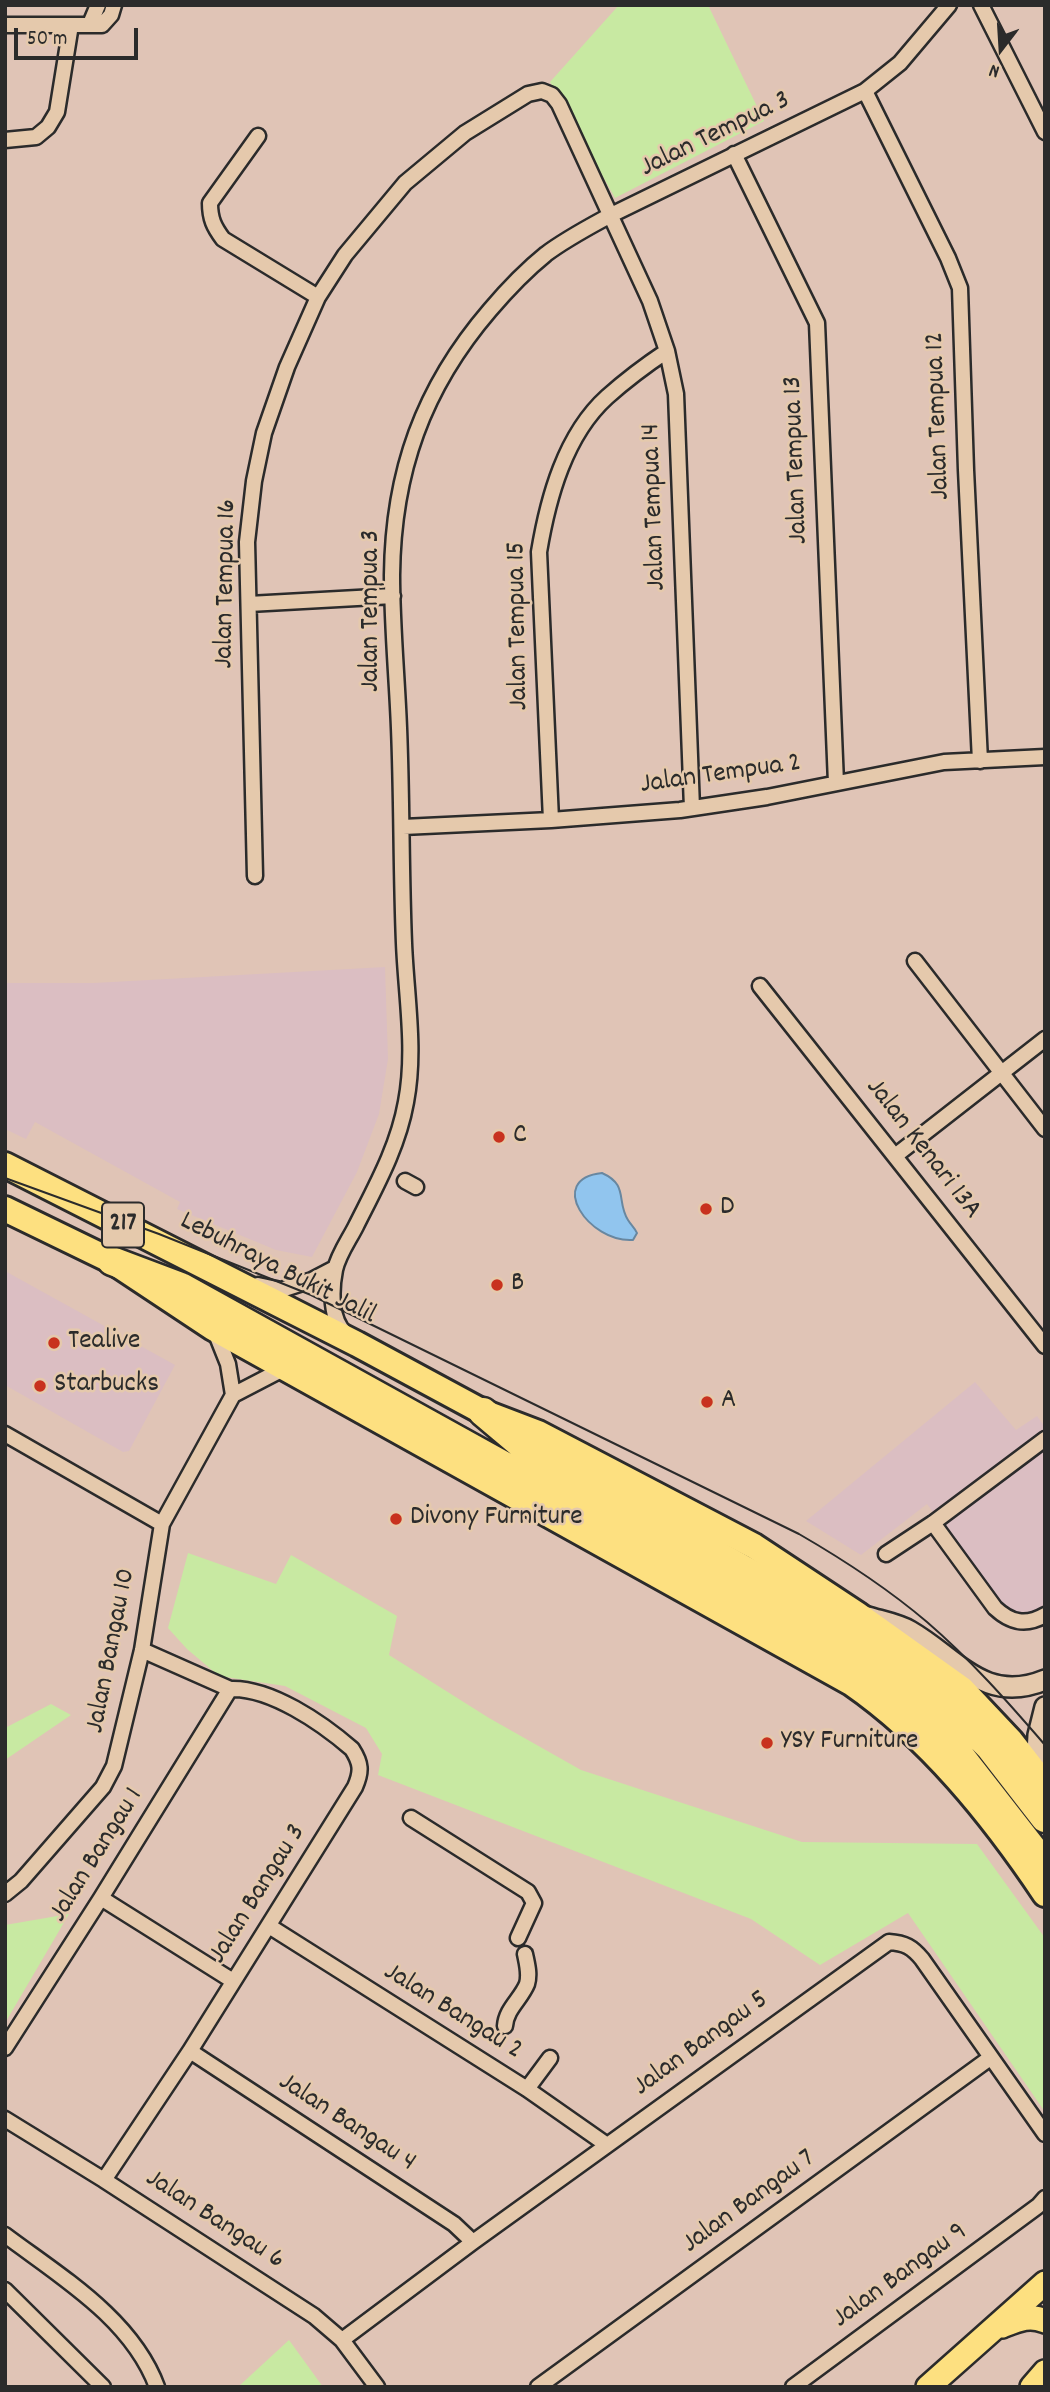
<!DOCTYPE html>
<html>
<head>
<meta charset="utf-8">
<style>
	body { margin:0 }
	#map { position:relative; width:1050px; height:2392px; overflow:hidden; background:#e0c4b6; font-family:Dekko,sans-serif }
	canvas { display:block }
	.frame { position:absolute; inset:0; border:7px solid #2b2b2b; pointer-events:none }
	.north { position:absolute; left:966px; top:14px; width:70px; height:70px; -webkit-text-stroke:5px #e5c9ac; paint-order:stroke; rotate:197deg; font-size:19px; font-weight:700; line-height:28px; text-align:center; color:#2b2b2b }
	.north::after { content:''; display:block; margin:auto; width:24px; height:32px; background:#2b2b2b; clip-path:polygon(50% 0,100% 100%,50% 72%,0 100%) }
	.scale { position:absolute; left:14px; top:28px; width:124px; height:32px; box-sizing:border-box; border:4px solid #2b2b2b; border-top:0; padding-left:9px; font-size:21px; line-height:24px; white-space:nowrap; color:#2b2b2b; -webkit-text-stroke:5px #e5c9ac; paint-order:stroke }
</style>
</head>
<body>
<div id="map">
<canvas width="1050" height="2392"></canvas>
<div class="frame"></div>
<div class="north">N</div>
<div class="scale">50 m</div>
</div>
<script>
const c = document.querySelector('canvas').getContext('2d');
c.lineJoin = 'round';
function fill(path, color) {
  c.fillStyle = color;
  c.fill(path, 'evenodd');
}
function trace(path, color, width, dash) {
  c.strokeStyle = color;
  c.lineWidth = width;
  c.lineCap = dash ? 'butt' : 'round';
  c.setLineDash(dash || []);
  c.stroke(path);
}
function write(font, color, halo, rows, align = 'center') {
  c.font = font + ' Dekko,sans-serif';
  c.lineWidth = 5;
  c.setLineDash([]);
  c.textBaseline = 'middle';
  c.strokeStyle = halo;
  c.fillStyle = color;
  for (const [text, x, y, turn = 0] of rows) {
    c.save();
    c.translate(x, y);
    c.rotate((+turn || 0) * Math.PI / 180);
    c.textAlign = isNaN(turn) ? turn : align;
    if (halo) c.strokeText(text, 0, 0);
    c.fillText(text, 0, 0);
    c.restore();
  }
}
const built = new Path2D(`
	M385,967l3,92 -9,55 -22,58 -45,85 -36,-7 -99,-41 3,-7 -145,-80 -9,17 -21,-10v-146h89z
	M5,1271l170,94 -46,86 -6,1 -118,-67z
	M975,1382l41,48 21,-14 8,11v182l-16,6h-12l-12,-4 -78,-107 -66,51 -55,-34z`);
const green = new Path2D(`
	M619,5h89l56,116 -149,77 -65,-116z
	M188,1553l88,31 15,-29 106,61 -8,39 100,63 92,52 221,72 175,2 68,94v174l-137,-199 -88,52 -69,-46 -373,-144 4,-21 -16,-26 -81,-42 -66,-10 -32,-27 -19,-21z
	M51,1704l20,11 -66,45v-32z
	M69,1914l-64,109v-98z
	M289,2340l34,47h-85z`);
const water = new Path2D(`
	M602,1173c27,12 14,28 26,47 3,5 7,8 9,13l-4,7c-44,3 -88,-61 -31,-67z`);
const minor = new Path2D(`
	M981,5l64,127
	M90,24l8,-19
	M5,25h97l9,-10 3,-10
	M865,91l83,167 12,30 6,182 14,291
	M258,136l-48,67c0,16 4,24 13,36l95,58
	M5,140l31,-3 12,-10 9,-15 14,-87
	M734,154l83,169 19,460
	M249,604l144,-8
	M551,820l-12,-268c9,-54 26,-117 68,-155 19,-17 39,-32 60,-46
	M403,827l148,-7 129,-10 87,-13 177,-35 101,-5
	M255,876l-8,-334 7,-61 10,-48 23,-66 31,-70 27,-42 60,-72 60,-50 63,-39 14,-3 10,4 7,9 91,197 17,50 9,43 16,414
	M915,961l130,168
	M760,986l285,360
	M895,1156l150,-117
	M405,1181l11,6
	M258,1285l23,5 31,-10 23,-12
	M214,1329l14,35 5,31
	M346,1334c-16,-14 -15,-44 -11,-64 3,-15 14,-30 21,-44 20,-40 42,-79 50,-124 10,-52 0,-107 -2,-159 -3,-72 -2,-143 -5,-215 -2,-51 -7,-102 -7,-153 1,-103 31,-187 98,-265 17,-20 35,-39 56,-56 20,-15 41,-26 63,-38l256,-125 35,-28 49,-58
	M5,1434l157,90
	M933,1523l62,85c16,15 31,18 50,7
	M886,1554l47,-31 112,-84
	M411,1818l117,74 6,11 -16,35
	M5,1894l16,-13 82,-94 11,-21 28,-116 20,-126 71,-129 52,-27
	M101,1898l132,83
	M269,1926l258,163 80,56
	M505,2026c1,-17 16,-27 22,-42 3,-10 0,-20 -2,-30
	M5,2048l96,-150 129,-209
	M190,2051l264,173 19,18
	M527,2089l23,-31
	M5,2119l99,61 210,136 28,24 35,47
	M104,2180l86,-129 165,-264c7,-16 6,-24 -3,-38 -30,-26 -82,-62 -122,-60l-88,-39
	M5,2235c56,42 127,84 152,152
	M5,2290l98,97
	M342,2340l131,-98 416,-300c16,1 23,5 33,17l123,175
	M538,2387l452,-329
	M793,2387l245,-181 7,-8`);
const tertiary = new Path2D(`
	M868,1617c13,4 30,7 42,14 47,27 74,74 135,49
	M1036,1774l2,-39 7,-28`);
const primary = new Path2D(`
	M1002,2326c15,-6 27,-12 43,-5
	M928,2387l117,-104
	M1032,2387l13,-15`);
const trunk = new Path2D(`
	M5,1165l352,179 126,68 55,21 216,113 103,68 105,75 49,52 34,44
	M5,1209l107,52 101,67 638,355c78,54 141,132 194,211`);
const motorway = new Path2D(`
	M112,1261l69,26 648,359 84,59 37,38 95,122
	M483,1412l44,37 310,173 83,54 70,71 55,71`);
const tram = new Path2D(`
	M5,1178l154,56 152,61 488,239c45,26 88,54 128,88 43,37 81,80 118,123`);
const markers = [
	[499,1137,7,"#c8321e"],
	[706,1209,7,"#c8321e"],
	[497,1285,7,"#c8321e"],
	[54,1343,7,"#c8321e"],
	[40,1386,7,"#c8321e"],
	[707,1402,7,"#c8321e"],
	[396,1519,7,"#c8321e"],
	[767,1743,7,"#c8321e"]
];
const shields = [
	[123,1225,42]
];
const shieldNames = [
	["217",123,1225]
];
const streetNames = [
	["Jalan Tempua 3",716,136,-26],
	["Jalan Tempua 12",940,416,-92],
	["Jalan Tempua 13",798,460,-92],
	["Jalan Tempua 14",656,507,-92],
	["Jalan Tempua 16",228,584,-89],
	["Jalan Tempua 3",373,611,-90],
	["Jalan Tempua 15",520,626,-91],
	["Jalan Tempua 2",721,776,-8],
	["Jalan Kenari 13A",922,1150,52],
	["Lebuhraya Bukit Jalil",277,1270,27],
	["Jalan Bangau 10",113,1651,-79],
	["Jalan Bangau 1",98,1856,-58],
	["Jalan Bangau 3",259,1895,-58],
	["Jalan Bangau 2",452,2013,32],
	["Jalan Bangau 5",702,2045,-36],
	["Jalan Bangau 4",346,2124,33],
	["Jalan Bangau 7",750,2203,-36],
	["Jalan Bangau 6",214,2221,33],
	["Jalan Bangau 9",901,2277,-36]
];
const poiNames = [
	["C",513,1137],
	["D",720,1209],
	["B",511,1285],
	["Tealive",68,1343],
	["Starbucks",54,1386],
	["A",721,1402],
	["Divony Furniture",410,1519],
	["YSY Furniture",781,1743]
];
fill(built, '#dbbec2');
fill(green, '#c8e9a2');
fill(water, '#91c5ee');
trace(water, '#6887a0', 2);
trace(minor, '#2b2b2b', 19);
trace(tertiary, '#2b2b2b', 24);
trace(primary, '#2b2b2b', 28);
trace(trunk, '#2b2b2b', 30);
trace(motorway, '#2b2b2b', 33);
trace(minor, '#e5c9ac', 14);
trace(tertiary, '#e5c9ac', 19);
trace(primary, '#fde080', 23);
trace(trunk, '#fde080', 24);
trace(motorway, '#fde080', 28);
trace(tram, '#2b2b2b', 2);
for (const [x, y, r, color] of markers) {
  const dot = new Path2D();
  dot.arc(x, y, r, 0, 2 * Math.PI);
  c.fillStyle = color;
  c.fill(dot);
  trace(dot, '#e5c9ac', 2.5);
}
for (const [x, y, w] of shields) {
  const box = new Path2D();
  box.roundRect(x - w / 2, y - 22.5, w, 45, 5);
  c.fillStyle = '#e5c9ac';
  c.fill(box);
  trace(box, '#2b2b2b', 2);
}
write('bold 26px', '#2b2b2b', null, shieldNames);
write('28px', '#2b2b2b', '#e5c9ac', streetNames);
write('28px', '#2b2b2b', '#e5c9ac', poiNames, 'left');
</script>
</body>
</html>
